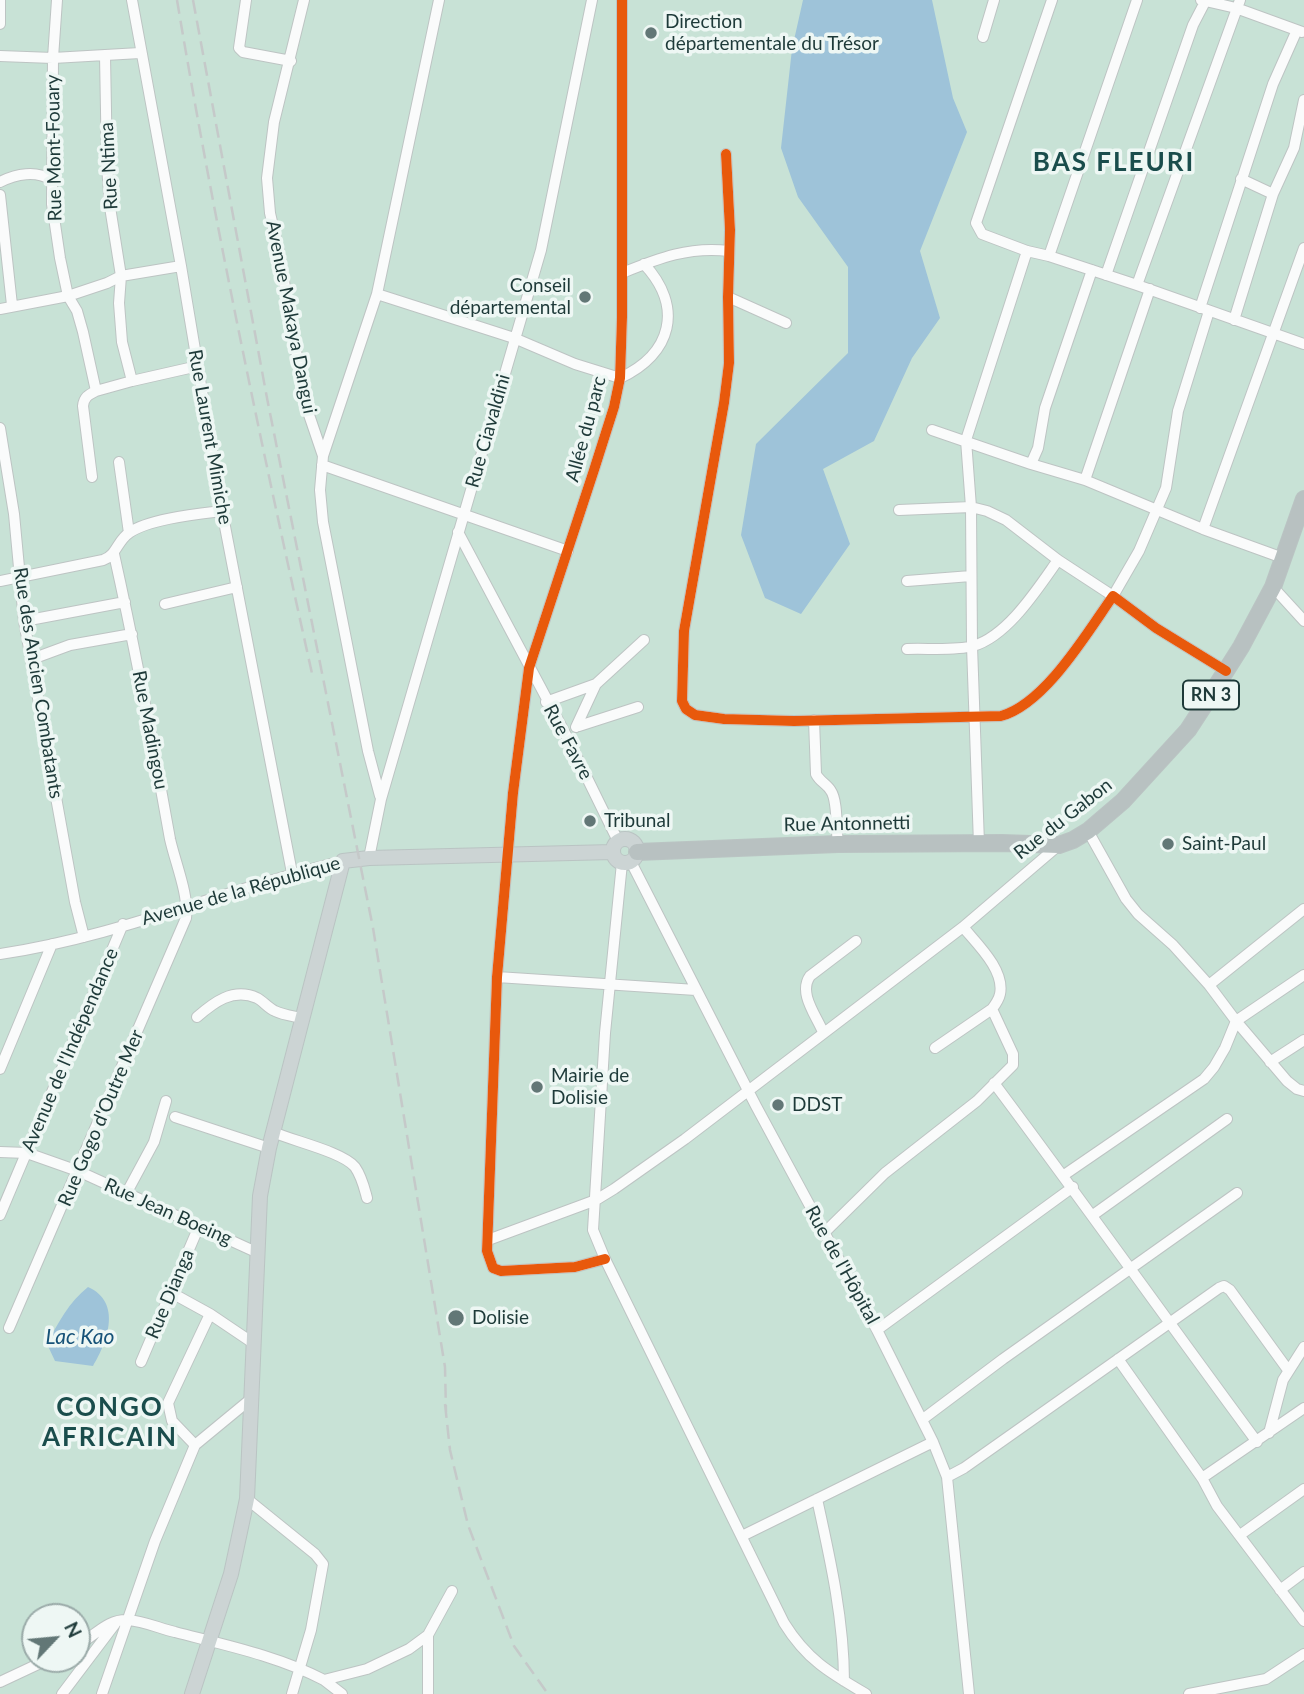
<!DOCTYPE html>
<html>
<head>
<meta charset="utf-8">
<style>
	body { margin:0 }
	#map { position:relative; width:1304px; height:1694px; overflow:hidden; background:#e0e7e6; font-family:Lato,sans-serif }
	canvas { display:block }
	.north { position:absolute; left:21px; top:1603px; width:70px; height:70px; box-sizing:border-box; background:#eef7f4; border:2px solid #9baba9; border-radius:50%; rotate:64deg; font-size:19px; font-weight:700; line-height:28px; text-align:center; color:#1e3a39 }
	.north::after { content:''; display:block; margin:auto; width:24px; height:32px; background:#627776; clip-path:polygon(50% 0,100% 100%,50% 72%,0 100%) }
</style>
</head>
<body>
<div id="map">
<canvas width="1304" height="1694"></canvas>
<div class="north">N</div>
</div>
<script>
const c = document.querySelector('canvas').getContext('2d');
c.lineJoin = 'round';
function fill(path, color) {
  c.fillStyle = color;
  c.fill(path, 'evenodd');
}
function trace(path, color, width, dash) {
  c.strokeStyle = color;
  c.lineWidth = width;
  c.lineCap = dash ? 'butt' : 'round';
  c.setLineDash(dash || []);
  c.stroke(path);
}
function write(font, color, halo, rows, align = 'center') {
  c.font = font + ' Lato,sans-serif';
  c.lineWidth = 7;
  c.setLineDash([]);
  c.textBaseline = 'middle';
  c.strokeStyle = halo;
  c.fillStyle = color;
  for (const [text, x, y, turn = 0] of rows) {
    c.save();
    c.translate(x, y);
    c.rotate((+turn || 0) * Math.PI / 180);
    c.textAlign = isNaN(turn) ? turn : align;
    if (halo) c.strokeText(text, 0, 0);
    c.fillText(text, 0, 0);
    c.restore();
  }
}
const green = new Path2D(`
	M0,0h1304v1694h-1304zM35,1617h42v42h-42z`);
const water = new Path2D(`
	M803,0h129l21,98 14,34 -47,119 20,67 -28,40 -38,83 -51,28 27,75 -49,70 -36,-16 -24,-63 15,-91 92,-91v-86l-50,-70 -17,-49 11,-99z
	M88,1287c34,15 20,54 5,79l-38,-5 -8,-17c11,-21 22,-42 41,-57z`);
const minor = new Path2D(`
	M57,0l-4,58 -1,146 8,54 8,38 9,15 6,21 13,59 36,-10 66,-15
	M132,0l49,266 41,245 70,362
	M246,0l-7,48 4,4 48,9
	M304,0l-30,122 -7,56 3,35 9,39 26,151 18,53 -3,34 3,32 45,229 12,45
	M1052,0l-76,223 6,11 45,17 22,5 88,29 167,59
	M1201,0l35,8 66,24
	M0,24v-24
	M983,37l11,-37
	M0,56l53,2 87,-5
	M105,56l2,110 3,41 11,69 -2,27 3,39 10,39
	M726,154l4,76 -2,67 1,66 -5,40 -40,228 -2,70 4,8 9,6 29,4 70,2 207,-5c44,-12 86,-83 112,-120l43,32 70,43
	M0,182c16,-8 36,-12 51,-2
	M1273,194l21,-46 10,-48
	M0,195l12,110
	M1049,256l88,-256
	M622,273c37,-15 68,-27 107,-22
	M1106,275l87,-250 13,-25
	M1137,285l103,-285
	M377,294l137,44 61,26 45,14c52,-24 64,-71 24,-114
	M728,297l58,26
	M1200,308l73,-224 24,-54
	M0,309l68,-13 39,-13 14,-7 60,-10
	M1234,320l39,-126 -32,-15
	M0,428l14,86 10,107 51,281 9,35
	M932,430l99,34 54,16 118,49 80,29
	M323,456l54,-162 62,-294
	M119,462l10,71
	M1031,464l7,-16 7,-40 47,-138
	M322,465l246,86
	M92,477l-9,-71c1,-9 5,-11 13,-15
	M1085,480l65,-191
	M899,510l72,-3 16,4 19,9 52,40 55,36 26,-45 27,-63 12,-77 31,-100
	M1203,529l101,-281
	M458,532l108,203 52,106
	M0,581l103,-21c14,-5 14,-19 26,-27 19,-14 69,-19 93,-22
	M907,581l64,-5
	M1273,587l31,34
	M165,604l72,-17
	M24,621l101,-19
	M907,649c19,-1 48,2 66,-3 35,-10 65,-58 85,-86
	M32,659l38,-14 62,-11
	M546,702l50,-18 48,-44
	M814,720l2,54c4,8 11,10 15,17 7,10 5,41 7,53
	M579,726l59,-19
	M576,727l20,-43
	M1088,831l38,68 12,15 35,31 36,40 27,36 51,60 10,8 7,2
	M979,844l-7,-198 -1,-139 -5,-67 61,-189
	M369,858l12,-59 160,-549 51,-250
	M631,862l125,244 121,224 56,112 14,35 22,217
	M622,863l-17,170 -12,197 12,29 179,364c23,37 46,50 82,71
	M0,954c117,-17 228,-66 343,-93
	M497,977l199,13
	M1209,985l95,-76
	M197,1017c16,-14 36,-30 60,-19 6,3 11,10 18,13 8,4 18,5 27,7
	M823,1032c-7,-17 -25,-39 -13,-56l46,-35
	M935,1048l57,-39
	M1270,1062l34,-22
	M0,1069l52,-125
	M994,1083c89,119 175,240 263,359
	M175,1117l94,31
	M273,1132c20,9 70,20 82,35 7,10 9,20 12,31
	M0,1152l27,1 51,18 178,81
	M1064,1175l140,-96 10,-12 11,-19 11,-27 68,-46
	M126,1194l28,-52 12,-41
	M0,1215l123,-291
	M1093,1215l134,-96
	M825,1232l60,-59 92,-72 36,-36v-11l-21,-45c3,-4 7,-10 8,-15 5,-24 -23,-50 -37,-67
	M488,1240l108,-40 18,-11 71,-50 278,-212 96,-82
	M605,1259l-30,8 -74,4 -8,-3 -6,-17 10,-274 16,-184 16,-125 65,-198 20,-63 6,-29 2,-61v-317
	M170,1292l40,22 43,29
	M9,1328l177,-410c3,-23 -11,-56 -16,-79 -17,-95 -35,-191 -56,-285
	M877,1330l196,-143
	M1118,1359l84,119 15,28 87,115
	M141,1362l58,-136
	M923,1419l80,-60 234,-166
	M1269,1433l14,-53 21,-33
	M195,1445l-23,-24 -4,-18 42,-89
	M947,1477l17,-9 255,-180 5,-2 6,4 58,80
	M1202,1478l102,-70
	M247,1499l68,55 8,10 -12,66 -19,64
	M817,1499c13,59 27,121 27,182
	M1240,1535l64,-46
	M742,1536l191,-94
	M1280,1590l24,-18
	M77,1645c18,-8 29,-26 51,-25 16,1 33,9 47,12 50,13 103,24 149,48l43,-11 42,-20 19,-14 24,-44
	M324,1680l18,14
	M0,1682l49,-23
	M62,1694l53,-70
	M102,1694l53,-153 40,-96 57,-47
	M428,1694v-59
	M1189,1694l77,-15 38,-25`);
const major = new Path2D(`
	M613 851a12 12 0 1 1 24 0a12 12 0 1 1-24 0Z
	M192,1694l39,-120 16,-75 13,-303 9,-48 74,-287 26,-3 244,-6`);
const highway = new Path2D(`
	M637,852l201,-8 164,-1 57,2 14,-5 15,-9 35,-30 65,-71 15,-23 38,-60 32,-60 31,-88`);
const rail = new Path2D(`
	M177,0c38,227 86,453 136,678
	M193,0l74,398 106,530 72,439 1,45
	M445,1404l5,46 18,75 46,121 34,48`);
const cycleway = new Path2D(`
	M726,154l4,76 -2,67 1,66 -5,40 -40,228 -2,70 4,8 9,6 29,4 70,2 207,-5c44,-12 86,-83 112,-120l43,32 70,43
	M605,1259l-30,8 -74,4 -8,-3 -6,-17 10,-274 16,-184 16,-125 65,-198 20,-63 6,-29 2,-61v-317`);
const markers = [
	[651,33,7,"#627776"],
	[585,297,7,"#627776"],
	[590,821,7,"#627776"],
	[1168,844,7,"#627776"],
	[537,1087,7,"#627776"],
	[778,1105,7,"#627776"],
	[456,1318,9,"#627776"]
];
const shields = [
	[1211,695,56]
];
const shieldNames = [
	["RN 3",1211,695]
];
const poiNames = [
	["Direction",665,22],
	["départementale du Trésor",665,44],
	["Conseil",571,286,"right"],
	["départemental",571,308,"right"],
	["Tribunal",604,821],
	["Saint-Paul",1182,844],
	["Mairie de",551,1076],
	["Dolisie",551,1098],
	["DDST",792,1105],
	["Dolisie",472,1318]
];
const streetNames = [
	["Rue Mont-Fouary",54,148,-91],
	["Rue Ntima",109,166,-93],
	["Avenue Makaya Dangui",291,317,79],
	["Allée du parc",586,429,-75],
	["Rue Ciavaldini",488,431,-74],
	["Rue Laurent Mimiche",210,437,80],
	["Rue des Ancien Combatants",38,683,81],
	["Rue Madingou",150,730,79],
	["Rue Favre",568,742,62],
	["Rue du Gabon",1063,819,-38],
	["Rue Antonnetti",847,824,-1],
	["Avenue de la République",241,891,-16],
	["Avenue de l'Indépendance",70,1050,-67],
	["Rue Gogo d'Outre Mer",101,1118,-67],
	["Rue Jean Boeing",168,1212,24],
	["Rue de l'Hôpital",842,1265,61],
	["Rue Dianga",170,1294,-67]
];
const waterNames = [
	["Lac Kao",80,1337]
];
const districtNames = [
	["BAS FLEURI",1114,163],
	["CONGO",110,1408],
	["AFRICAIN",110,1438]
];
fill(green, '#c8e2d6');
fill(water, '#9ec3d9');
trace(minor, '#bdc4c3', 12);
trace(major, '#bac4c3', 16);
trace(highway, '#bac4c3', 18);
trace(minor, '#fafbfb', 10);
trace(major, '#ccd4d4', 14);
trace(highway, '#b8c1c1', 16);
trace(rail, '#c5c9c9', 2.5, [14, 7]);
trace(cycleway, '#e8590c', 10);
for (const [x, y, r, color] of markers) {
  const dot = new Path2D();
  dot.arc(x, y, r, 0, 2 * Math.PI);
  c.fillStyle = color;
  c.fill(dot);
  trace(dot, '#eef7f4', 2.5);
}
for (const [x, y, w] of shields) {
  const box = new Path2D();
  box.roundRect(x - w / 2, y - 14.5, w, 29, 5);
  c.fillStyle = '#eef7f4';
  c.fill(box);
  trace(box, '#1e3a39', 2);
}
write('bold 18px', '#1e3a39', null, shieldNames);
write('19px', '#1e3a39', '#eef7f4', poiNames, 'left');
write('19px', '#1e3a39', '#eef7f4', streetNames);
write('italic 21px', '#165278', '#eef7f4', waterNames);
c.letterSpacing = '2px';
write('bold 26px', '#1a4d4c', '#eef7f4', districtNames);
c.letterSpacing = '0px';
</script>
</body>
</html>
